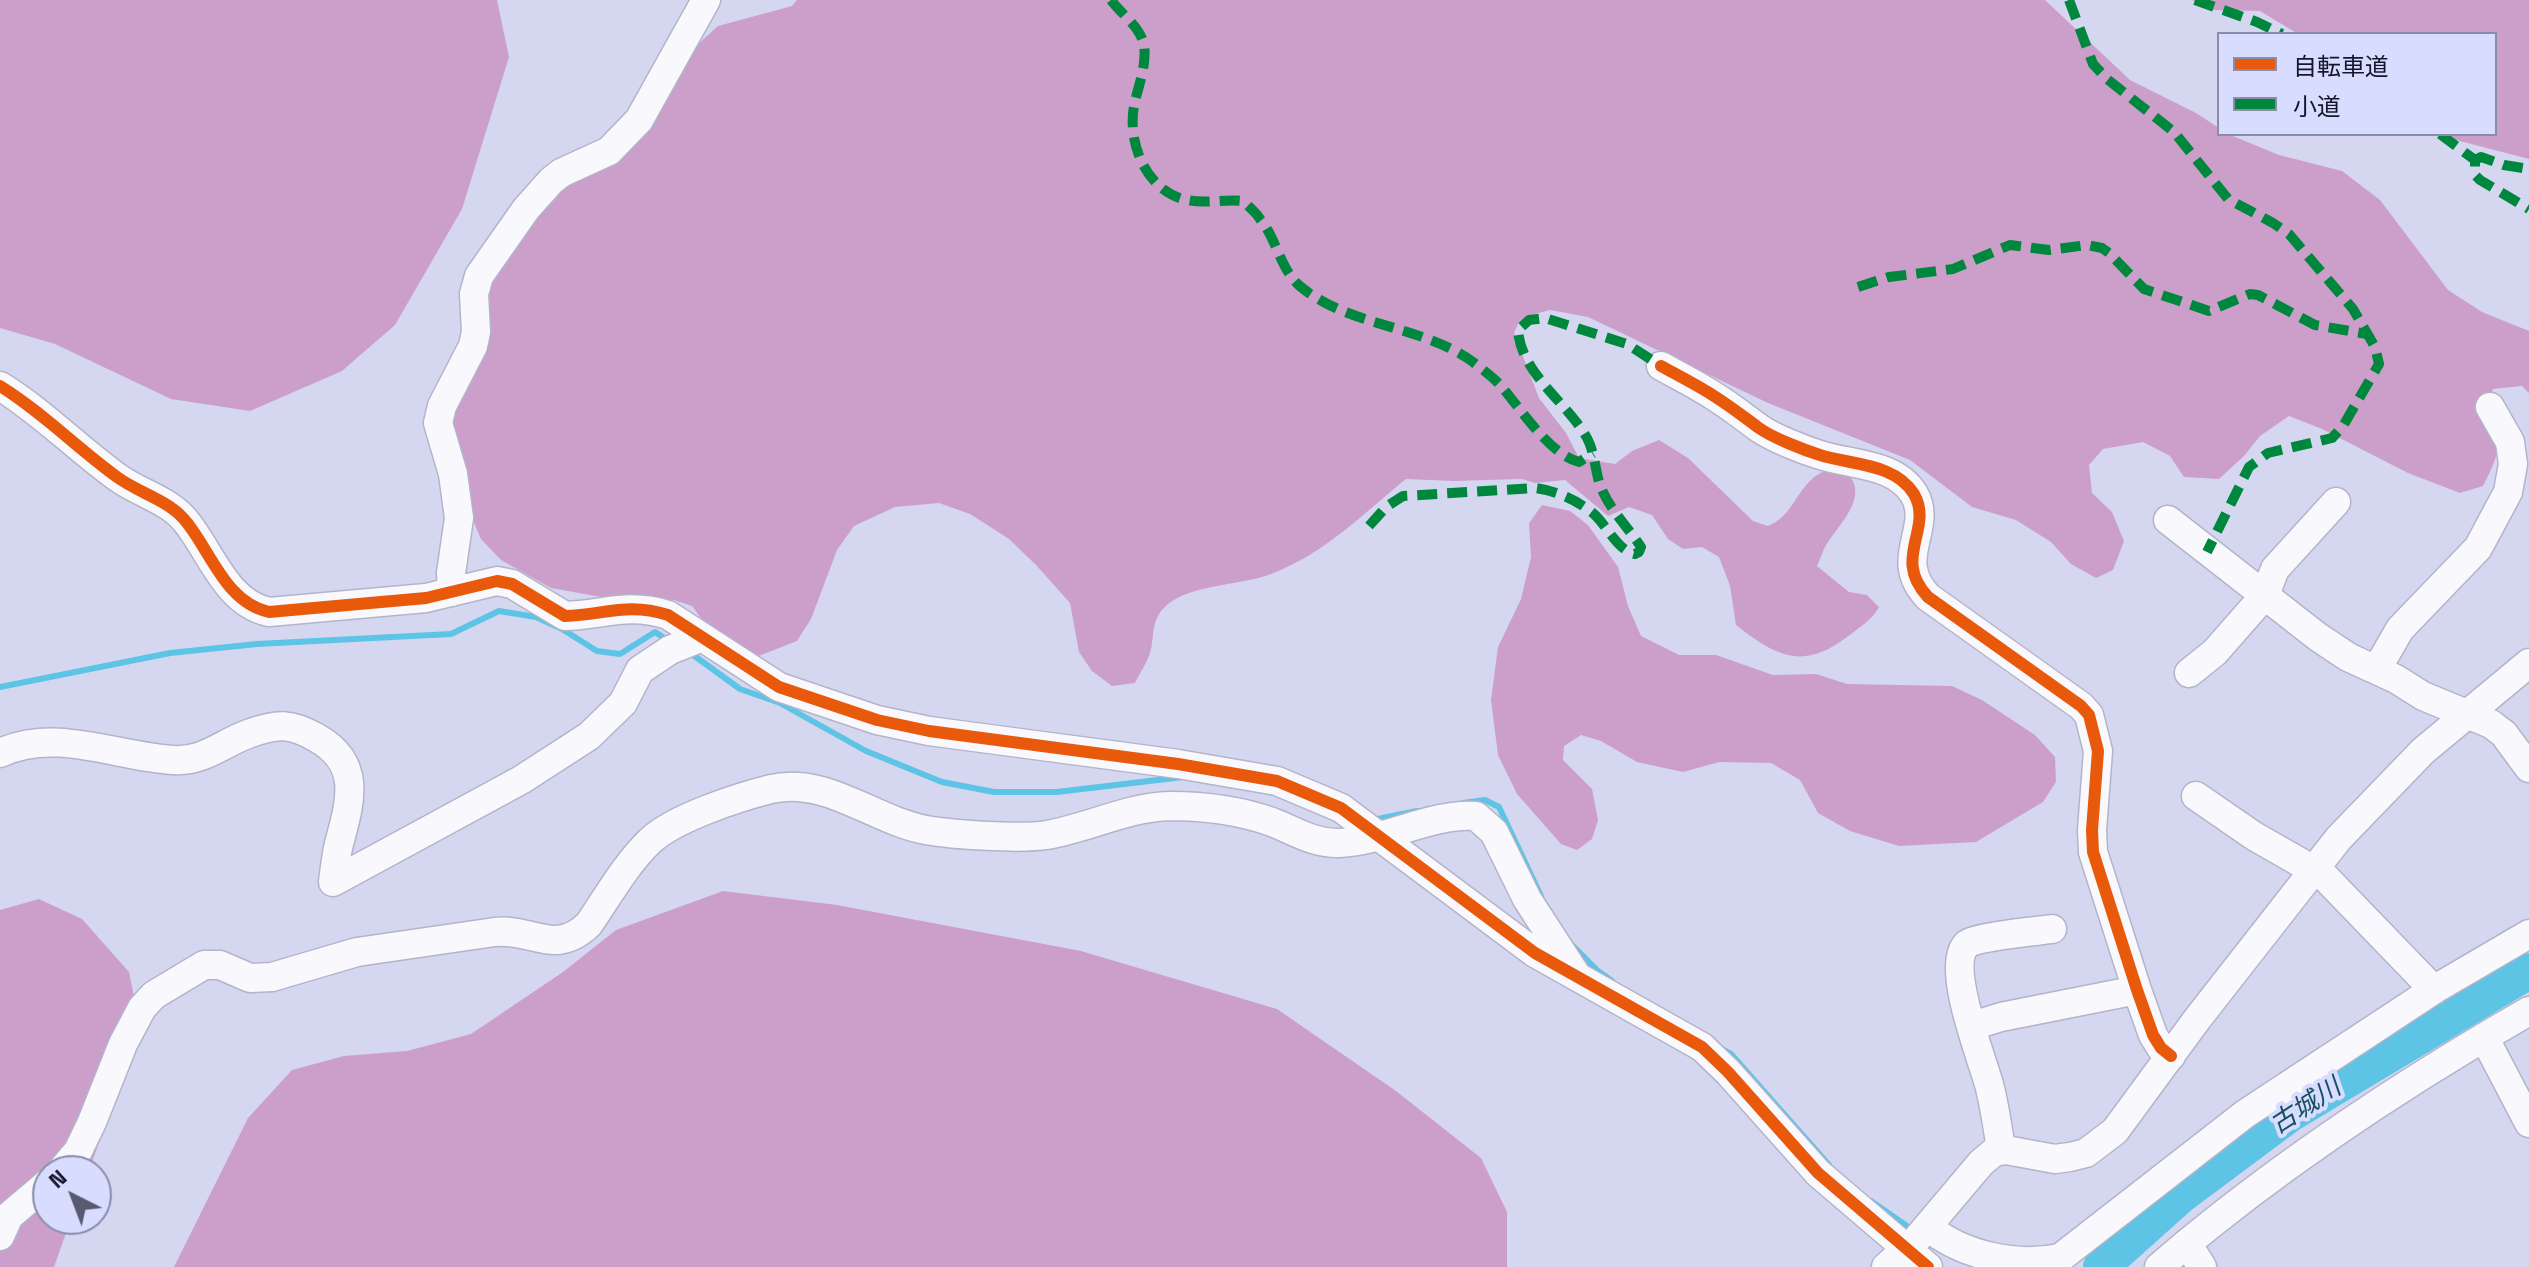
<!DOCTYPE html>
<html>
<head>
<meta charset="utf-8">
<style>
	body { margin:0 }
	#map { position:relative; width:2529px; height:1267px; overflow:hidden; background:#d5d7f0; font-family:"Space Grotesk","Noto Sans JP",sans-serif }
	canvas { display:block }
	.legend { position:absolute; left:2217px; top:32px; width:280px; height:104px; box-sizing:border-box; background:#d8dcff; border:2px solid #8a8daa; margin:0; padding:10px 14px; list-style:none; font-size:24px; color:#14162a }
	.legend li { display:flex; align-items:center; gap:16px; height:40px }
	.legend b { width:40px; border:2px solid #8a8daa }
	.north { position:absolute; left:32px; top:1155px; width:80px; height:80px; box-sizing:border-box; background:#d8dcff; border:2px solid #8a8daa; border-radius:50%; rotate:318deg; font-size:22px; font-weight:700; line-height:32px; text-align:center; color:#14162a }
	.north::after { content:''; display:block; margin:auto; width:28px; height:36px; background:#585a6f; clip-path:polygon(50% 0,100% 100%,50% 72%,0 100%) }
</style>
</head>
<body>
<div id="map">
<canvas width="2529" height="1267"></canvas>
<ul class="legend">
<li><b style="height:10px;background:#e8590c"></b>自転車道</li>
<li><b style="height:10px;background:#00873e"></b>小道</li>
</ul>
<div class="north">N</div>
</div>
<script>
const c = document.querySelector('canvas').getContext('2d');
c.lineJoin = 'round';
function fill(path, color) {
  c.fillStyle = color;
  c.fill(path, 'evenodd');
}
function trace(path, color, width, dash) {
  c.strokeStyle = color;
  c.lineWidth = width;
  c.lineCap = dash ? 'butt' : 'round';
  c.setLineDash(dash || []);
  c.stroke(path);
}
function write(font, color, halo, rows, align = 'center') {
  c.font = font + ' "Space Grotesk","Noto Sans JP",sans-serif';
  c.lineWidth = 8;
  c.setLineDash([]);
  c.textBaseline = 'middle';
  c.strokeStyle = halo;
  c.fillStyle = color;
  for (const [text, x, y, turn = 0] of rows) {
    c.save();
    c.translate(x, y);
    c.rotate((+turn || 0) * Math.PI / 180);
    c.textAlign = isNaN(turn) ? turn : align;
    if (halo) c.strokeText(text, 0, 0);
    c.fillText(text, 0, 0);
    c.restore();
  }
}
const forest = new Path2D(`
	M0,0h497l12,57 -47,152 -67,116 -53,46 -92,40 -79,-12 -116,-55 -55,-16z
	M797,0h1248l85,80 66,33 23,15v6h9l51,21 63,16 38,29 68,90 34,22 47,19v62l-7,-7 -29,3 -9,28c22,26 13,41 -1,69l-23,7 -52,-20 -86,-44 -33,-13 -29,20 -16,20 -25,23 -35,-2 -14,-21 -27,-14 -40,7 -14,16 3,28 20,19 12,29 -11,29 -17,8 -25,-14 -20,-22 -35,-22 -44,-13 -62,-47 -142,-57 -180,-86 -38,-7 -23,6 -8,6 -5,11 25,65 27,35 13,25 36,6 17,-13 27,-11 29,18 65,63 15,5c24,-10 26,-31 45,-48 6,-5 16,-9 23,-13 39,22 10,52 -8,77 -5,7 -7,16 -11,24l32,26 18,3 12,12c-8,14 -19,20 -32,30 -45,34 -71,19 -111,-12l-6,-39 -11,-29 -17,-10 -19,2 -15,-10 -16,-24 -23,-8 -21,9 -43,-36 -30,3 -13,-4 -68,2 -48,-2c-43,35 -82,75 -135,95 -30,12 -88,10 -109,36 -12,14 -7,31 -13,46 -4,10 -10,18 -14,27l-23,3 -20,-15 -13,-19 -9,-49 -34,-38 -27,-26 -39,-25 -31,-11 -44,4 -41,19 -17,24 -26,69 -14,22 -41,16 -41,-20 -23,-31 -18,-6 -67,-2 -56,-10 -50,-28 -20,-21 -13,-30 -1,-37 -15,-50 35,-145 39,-55 158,-165 34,-31 74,-20z
	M2192,0h337v159l-77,-20 -8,-5h51v-100h-197l-38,-23 -48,-1z
	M1542,505l28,6 18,14 30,42 10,39 13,30 38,19h37l57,20 43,-1 31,10 105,2 30,14 53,35 20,22 1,25 -13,20 -67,40 -77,4 -49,-15 -32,-18 -18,-33 -29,-17 -52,-1 -36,10 -46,-10 -36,-21 -20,-6 -17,11 -1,14 29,29 6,31 -6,19 -15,11 -16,-6 -44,-50 -19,-39 -7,-55 7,-53 23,-48 10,-42 -2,-34z
	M723,891l114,14 244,46 196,58 119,82 85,67 26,54v55h-1333l74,-149 44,-48 52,-14 63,-5 64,-17 92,-62 53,-42z
	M39,899l43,20 47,53 11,54 -51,145h-41v48h23l-17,48h-54v-357z`);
const water = new Path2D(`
	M2529,959v19l-69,31z`);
const stream = new Path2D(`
	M689,652l51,37 40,14 86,48 76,31 52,10h63l126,-15
	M0,687l170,-34 87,-9 194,-10 48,-23 37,6 26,12 35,22 23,3 35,-22 14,9
	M1463,803l22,-3 14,7 42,89
	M1373,820l44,-9
	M1573,946l25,25 14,10
	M1720,1048l11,6 98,111
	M1871,1201l43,30`);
const river = new Path2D(`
	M2101,1267l79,-71 110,-82 239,-143`);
const minor = new Path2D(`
	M1661,366c18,10 36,19 53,30 16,10 30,21 45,32 14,10 45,22 61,27 31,10 75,8 94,39 20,35 -23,64 14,103l153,109 8,9 9,36 -6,79 1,22 44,138 16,45 8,13 10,8
	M0,386c42,26 77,62 117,91 23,17 54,23 71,47 24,31 39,79 81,88l157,-14 71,-17 15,3 53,32c39,-1 62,-14 103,-1l111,72 98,33 52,11 249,33 99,17 64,27 194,145 167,94 26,25 90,101 110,94
	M2168,520l150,117 30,20 48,22 27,17 68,28 13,10 25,34
	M452,592l-1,-19 8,-55 -6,-44 -15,-51 4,-17 31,-60 3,-14 -2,-38 5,-18 47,-67 25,-28 10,-8 48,-22 30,-31 67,-120
	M2377,669l23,-40 78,-81 30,-56 5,-28 -3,-22 -20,-35
	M2189,673l26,-21 50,-57 10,-26 61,-67
	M0,753c56,-26 117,4 174,7 29,2 49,-17 74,-26 29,-11 43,-11 69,4 44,25 34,61 23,102 -4,13 -5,28 -7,42l188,-102 68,-44 34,-33 17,-33 30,-20 30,-12
	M2196,796l58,40 70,40 110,114
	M1972,1026l29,-9 136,-27
	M2484,1037l45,86
	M2001,1150c-3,-21 -6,-41 -11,-62 -7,-28 -46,-122 -23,-144 7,-7 71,-13 85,-15
	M61,1171l17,-20 14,-29 31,-78 19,-36 12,-13 50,-30h16l30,13 22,-1 85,-25 138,-20c38,-4 60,25 94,-8 19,-28 37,-60 61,-83 24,-23 89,-44 121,-52 55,-13 102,31 155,41 28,5 94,9 121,5 41,-7 81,-28 123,-29 33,0 71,5 102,16 23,9 42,22 68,21 46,-2 90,-30 136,-27l18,16 33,67 48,74
	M1928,1227c35,29 89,40 132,31l185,-144 190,-125 94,-55
	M0,1236l9,-20 39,-33
	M2187,1243l15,24
	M1886,1267l30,-27 65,-77 13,-11 12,-2 49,9 15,-2 16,-4 29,-22 83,-113 140,-179 85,-88 106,-88
	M2159,1267c113,-97 241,-182 370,-256`);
const quiet = new Path2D(`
	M1111,0c10,14 29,26 33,45 3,21 -6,41 -10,61 -7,38 13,86 53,94 18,4 37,-1 56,1 6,6 13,11 17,18 17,20 20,51 41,68 49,40 121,38 172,75 10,8 20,15 28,24 20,23 48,68 78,76l14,-9
	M2069,0l24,64 14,15 67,53 54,67 45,24 16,11 64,75 22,38 4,17 -36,62 -11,12 -64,15 -19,14 -42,85
	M2195,0l62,22 25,12
	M2440,134l35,26v15l5,5 49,29
	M2475,160l6,-3 23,8 25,4
	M1858,287l31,-10 64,-8 57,-24 39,5 38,-5 15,3 7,5 35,36 65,22 41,-17 8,1 57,30 52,9
	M1369,526l17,-19 17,-11 132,-8c22,3 42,12 59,26 14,13 23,36 41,40l4,-2 2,-5c-14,-21 -32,-38 -41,-62 -5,-15 -5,-32 -13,-47 -20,-36 -66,-64 -69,-108l11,-10 16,-2 82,26 34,22`);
const cycleway = new Path2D(`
	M1661,366c18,10 36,19 53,30 16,10 30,21 45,32 14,10 45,22 61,27 31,10 75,8 94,39 20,35 -23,64 14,103l153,109 8,9 9,36 -6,79 1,22 44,138 16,45 8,13 10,8
	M0,386c42,26 77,62 117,91 23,17 54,23 71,47 24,31 39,79 81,88l157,-14 71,-17 15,3 53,32c39,-1 62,-14 103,-1l111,72 98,33 52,11 249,33 99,17 64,27 194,145 167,94 26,25 90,101 110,94`);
const waterNames = [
	["古城川",2306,1107,-33]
];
fill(forest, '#cc9fca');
fill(water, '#5dc4e5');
trace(stream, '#5dc4e5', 6);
trace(river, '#5dc4e5', 36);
trace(minor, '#b3b4ca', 31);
trace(minor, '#f9f9fd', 28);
trace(quiet, '#00873e', 10, [20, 10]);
trace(cycleway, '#e8590c', 12);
write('italic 26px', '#185060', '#d8dcff', waterNames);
</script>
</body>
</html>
